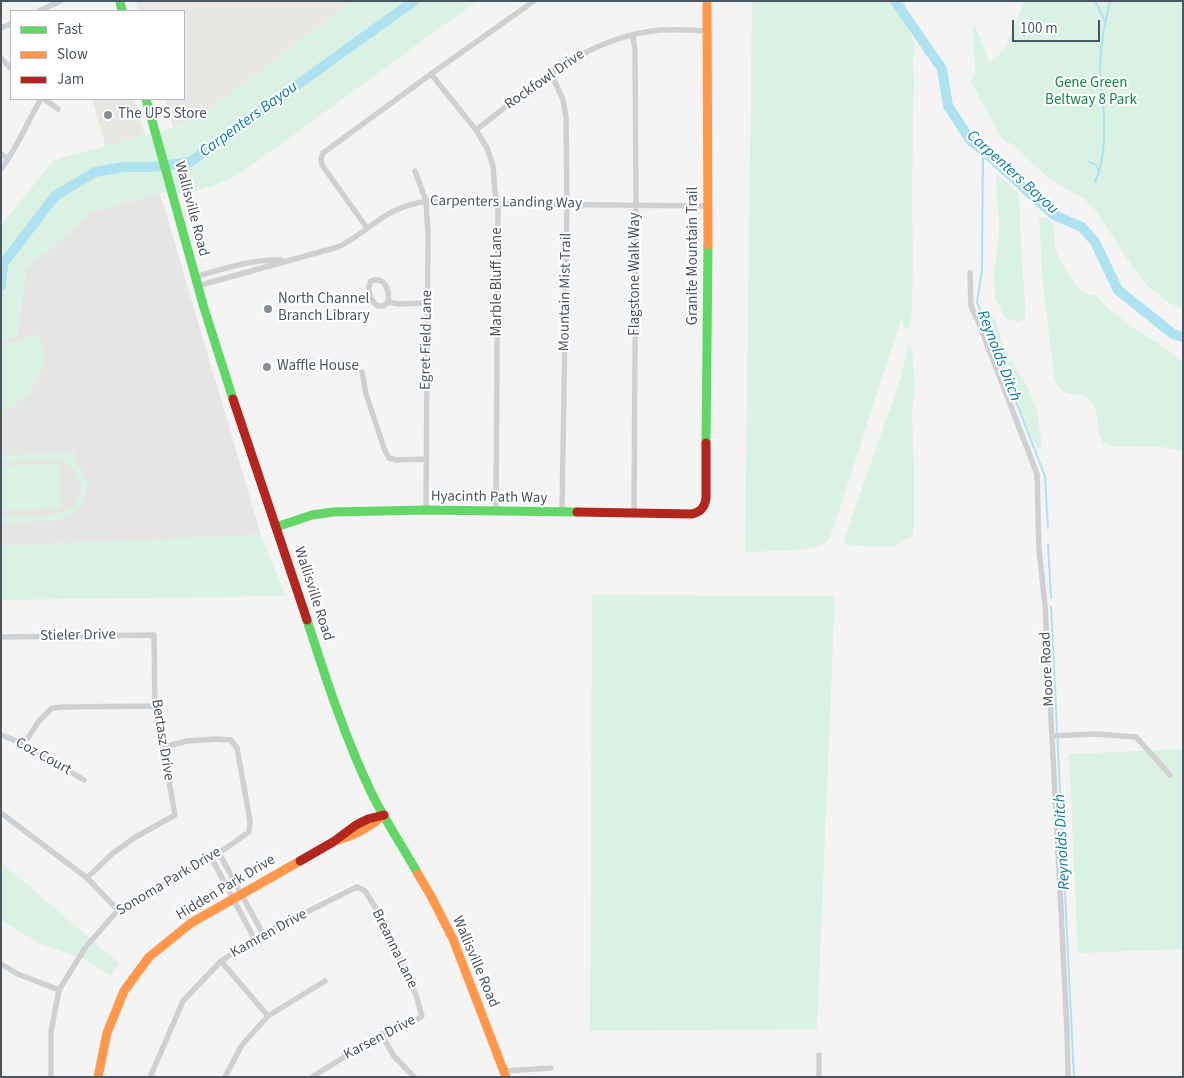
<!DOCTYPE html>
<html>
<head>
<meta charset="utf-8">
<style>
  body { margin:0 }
  #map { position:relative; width:1184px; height:1078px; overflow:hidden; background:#f4f4f4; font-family:"Source Sans 3",sans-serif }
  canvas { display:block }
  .frame { position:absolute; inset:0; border:2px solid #4a5661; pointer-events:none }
  .legend { position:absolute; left:10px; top:10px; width:175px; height:90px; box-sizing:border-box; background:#fff; border:1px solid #b7bbc0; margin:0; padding:6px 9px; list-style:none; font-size:15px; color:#4a5661 }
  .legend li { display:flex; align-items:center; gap:10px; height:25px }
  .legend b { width:25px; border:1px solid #b7bbc0 }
  .scale { position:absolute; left:1012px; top:20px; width:88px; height:22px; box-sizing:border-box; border:2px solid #4a5661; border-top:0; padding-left:6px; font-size:15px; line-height:18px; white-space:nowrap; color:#4a5661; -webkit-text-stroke:4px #fff; paint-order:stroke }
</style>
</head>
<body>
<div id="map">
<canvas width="1184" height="1078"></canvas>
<div class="frame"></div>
<ul class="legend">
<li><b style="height:6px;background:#63d668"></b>Fast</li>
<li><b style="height:6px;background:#ff974d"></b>Slow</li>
<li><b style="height:6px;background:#b3261e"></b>Jam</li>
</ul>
<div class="scale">100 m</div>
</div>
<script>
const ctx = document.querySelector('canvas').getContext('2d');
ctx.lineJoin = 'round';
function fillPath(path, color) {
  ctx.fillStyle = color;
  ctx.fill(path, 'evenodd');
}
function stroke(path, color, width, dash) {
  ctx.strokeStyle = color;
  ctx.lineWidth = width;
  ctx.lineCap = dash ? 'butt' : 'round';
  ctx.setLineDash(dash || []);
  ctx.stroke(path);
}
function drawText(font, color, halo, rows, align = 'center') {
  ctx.font = font + ' "Source Sans 3",sans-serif';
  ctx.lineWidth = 4;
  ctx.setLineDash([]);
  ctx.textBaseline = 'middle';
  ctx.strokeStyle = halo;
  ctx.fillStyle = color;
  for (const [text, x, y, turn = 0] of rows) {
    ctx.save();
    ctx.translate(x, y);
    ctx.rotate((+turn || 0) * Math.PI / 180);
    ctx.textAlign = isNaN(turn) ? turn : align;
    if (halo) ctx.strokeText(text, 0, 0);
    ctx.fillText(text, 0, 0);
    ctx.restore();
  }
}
fillPath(new Path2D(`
  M136 1H352L196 119 173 128 165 99H184V11H139Z
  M92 99H134L145 136 106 147Z`), '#e8e7e3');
fillPath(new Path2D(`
  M160 193 261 535 1 546V341L17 336 26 269 92 212Z`), '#e6e5e6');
fillPath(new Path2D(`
  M352 1H477L248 168 230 179 212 186 188 193H160L92 212 26 269 17 336 1 341V225L54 160 173 128 196 119Z
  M752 1H905L915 52 913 60 914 79 912 196 913 259 912 313 910 324 906 330 904 326 902 317 832 532C830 535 829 540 826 542 816 552 761 551 745 552Z
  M1024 1H1183V310L1169 303 1148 286 1130 263 1095 210 1084 199 1050 179 1009 142 1007 143 999 134 970 80 975 76 973 30 974 23 990 63 1005 49Z
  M998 175 1015 190 1019 195 1022 266 1026 312 1025 319 1019 322 1005 318 995 297 994 272 998 243 999 225 996 180Z
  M1045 217 1052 222 1054 228 1055 247 1058 256 1076 286 1087 294 1097 296 1108 309 1120 317 1133 328 1164 347 1183 363V451L1162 447 1113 446 1103 443C1096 431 1100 414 1092 402 1081 385 1062 407 1054 375L1043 287 1039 218Z
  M991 317 995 318 1003 346 1026 384 1037 410 1042 447 1040 449 1036 447 1013 395 996 345 989 320Z
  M38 334C40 342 44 353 43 361 41 384 23 405 1 411V345Z
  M908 347 912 350 915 386 912 412 914 466V526L913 536C907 538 904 541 899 544 883 550 863 546 847 544L845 543 844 540 901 377Z
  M76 452V458L72 459C97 477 88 511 60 520L1 523V517C16 516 56 517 68 510 92 496 80 462 53 459L1 462V456Z
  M59 463 61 508 1 511V466Z
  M261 535 285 596 1 600V546Z
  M592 595 835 596 817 1029 590 1031Z
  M1183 749V949L1078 953 1069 754Z
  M1 862 119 963 111 976 85 959 42 945 1 920Z`), '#d9f2e3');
stroke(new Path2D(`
  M1095 1 1105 21
  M983 150 982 270 977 302 1045 476 1048 528
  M1089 162 1096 165 1099 171
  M1095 182C1103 165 1105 139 1104 121 1104 106 1101 92 1100 78 1099 52 1104 27 1110 1
  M1054 215 1058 212
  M1048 544 1051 598
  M1051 607 1074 1077`), '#aee2f0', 2);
stroke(new Path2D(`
  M895 1 942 69 948 106 971 141 983 150 1054 215 1082 227 1095 242 1118 290 1173 334 1183 337
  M1 286 3 264 55 196 95 172 123 167H153L190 162 414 1`), '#aee2f0', 10);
stroke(new Path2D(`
  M39 11 61 1
  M1 28 11 24
  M633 35 635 50 636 205 634 513
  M1 58 11 69
  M431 74 476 130 487 148 493 166 495 192 498 204 496 512
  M549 74 555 82 560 93 563 100 566 117 567 205 562 513
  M44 99 58 109
  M476 130C532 87 587 36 661 30 676 29 692 30 707 31
  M1 154 8 159
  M1 169C18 147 27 122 41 99
  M415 171 426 201 428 233 426 510
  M367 228 322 165 321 159 323 153 431 74 534 1
  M970 273 971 306 978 321 1037 474 1039 549 1045 605 1059 870 1067 1031 1068 1077
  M195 277C223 269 251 259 281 260
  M197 286 338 247C364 235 383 211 413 204 446 195 470 203 503 204 571 205 639 205 708 206
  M388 302C390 291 385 276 371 281 366 289 370 301 378 306H383L388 302 399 304 428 303
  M362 372 366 394 385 451 389 458 396 460 426 459
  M1 637 154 635 155 706 158 727 163 747 175 815 134 838 112 854 87 878
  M1 735 24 744 84 780
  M1052 736 1095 734 1136 737 1170 775
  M24 744 39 721 52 708 63 707 155 706
  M1 813 87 878 118 910
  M219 853 263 934
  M211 857 255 940
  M221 961 268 1016
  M1 964 18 974 59 990
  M381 1034 394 1056 414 1077
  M819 1055V1077
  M504 1071 551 1068
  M151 1075 183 1001 221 961 263 934 357 887 365 891 385 923 416 995 422 1016 412 1023 381 1034 312 1077
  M51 1077V1032L59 990 85 948 118 910 219 853 249 832 250 821 237 748 231 740 217 739 187 741 163 747
  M225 1077 242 1045 268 1016 325 981`), '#ced0d2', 5.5);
stroke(new Path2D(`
  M120 1 122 11
  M146 99 204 308 233 399
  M706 443 708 245
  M276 527 312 515 333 512 426 510 577 512
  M307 620C326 679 345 738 372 794 386 822 403 847 418 874`), '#63d668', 9);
stroke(new Path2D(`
  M707 1 708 245
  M335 841C354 836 369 828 384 815
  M418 874 432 898 453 939 506 1077
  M98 1077 107 1033 124 991 149 957 191 923 300 861`), '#ff974d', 9);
stroke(new Path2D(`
  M233 399 307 620
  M577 512 692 514C701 512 705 507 706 498V443
  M300 861 333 842 356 825 368 819 384 815`), '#b3261e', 9);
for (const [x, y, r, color] of [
  [108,115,5,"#868d94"],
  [268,309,5,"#868d94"],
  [267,367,5,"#868d94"]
]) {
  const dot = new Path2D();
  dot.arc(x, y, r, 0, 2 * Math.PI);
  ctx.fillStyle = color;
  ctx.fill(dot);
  stroke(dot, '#fff', 2);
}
drawText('15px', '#4a5661', '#fff', [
  ["Rockfowl Drive",545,80,-35],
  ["Carpenters Landing Way",506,203,1],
  ["Wallisville Road",191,209,75],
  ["Granite Mountain Trail",694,256,-90],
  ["Flagstone Walk Way",636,274,-90],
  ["Marble Bluff Lane",498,282,-90],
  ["Mountain Mist Trail",566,292,-89],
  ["Egret Field Lane",427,340,-89],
  ["Hyacinth Path Way",489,498,1],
  ["Wallisville Road",313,594,72],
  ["Stieler Drive",78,636,-1],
  ["Moore Road",1048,669,-93],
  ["Bertasz Drive",162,740,81],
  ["Coz Court",43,757,29],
  ["Sonoma Park Drive",169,882,-31],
  ["Hidden Park Drive",226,888,-31],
  ["Kamren Drive",269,934,-29],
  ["Breanna Lane",394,949,64],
  ["Wallisville Road",475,962,67],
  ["Karsen Drive",380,1038,-28]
]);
drawText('15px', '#17864f', '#fff', [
  ["Gene Green",1091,84],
  ["Beltway 8 Park",1091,101]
]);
drawText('15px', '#4a5661', '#fff', [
  ["The UPS Store",118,115],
  ["North Channel",278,300],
  ["Branch Library",278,317],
  ["Waffle House",277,367]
], 'left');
drawText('italic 16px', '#0c7c9b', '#fff', [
  ["Carpenters Bayou",249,120,-36],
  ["Carpenters Bayou",1012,173,42],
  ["Reynolds Ditch",998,356,69],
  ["Reynolds Ditch",1063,842,-93]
]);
</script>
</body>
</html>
